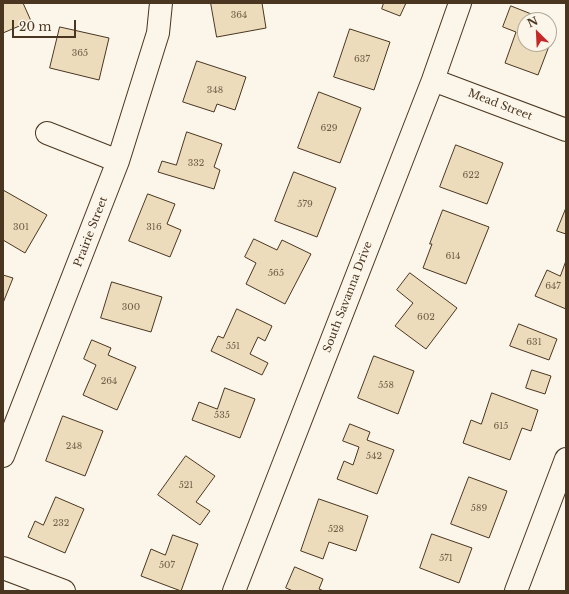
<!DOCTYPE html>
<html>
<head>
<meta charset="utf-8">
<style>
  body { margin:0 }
  #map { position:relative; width:569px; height:594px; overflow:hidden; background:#fbf6e9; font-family:"Libre Baskerville",serif }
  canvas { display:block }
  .frame { position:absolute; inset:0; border:4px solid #4a3520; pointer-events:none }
  .north { position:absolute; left:517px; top:12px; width:40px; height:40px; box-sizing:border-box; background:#fbf6e9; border:1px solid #b4a999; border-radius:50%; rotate:336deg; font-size:11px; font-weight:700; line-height:16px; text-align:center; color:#4a3520 }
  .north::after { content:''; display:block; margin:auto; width:14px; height:18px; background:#c62828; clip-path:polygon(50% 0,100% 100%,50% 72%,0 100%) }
  .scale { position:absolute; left:12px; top:20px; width:64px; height:18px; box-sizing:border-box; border:2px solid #4a3520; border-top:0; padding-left:5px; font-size:12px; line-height:14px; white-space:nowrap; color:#4a3520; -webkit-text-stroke:3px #fbf6e9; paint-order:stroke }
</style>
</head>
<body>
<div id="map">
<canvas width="569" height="594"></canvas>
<div class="frame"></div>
<div class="north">N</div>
<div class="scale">20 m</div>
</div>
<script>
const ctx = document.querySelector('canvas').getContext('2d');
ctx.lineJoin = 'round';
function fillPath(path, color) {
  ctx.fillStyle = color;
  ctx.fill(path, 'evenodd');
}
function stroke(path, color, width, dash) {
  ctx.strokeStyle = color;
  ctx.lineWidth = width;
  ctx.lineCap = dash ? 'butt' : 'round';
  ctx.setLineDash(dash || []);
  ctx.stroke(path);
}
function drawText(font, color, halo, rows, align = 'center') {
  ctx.font = font + ' "Libre Baskerville",serif';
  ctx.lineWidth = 3;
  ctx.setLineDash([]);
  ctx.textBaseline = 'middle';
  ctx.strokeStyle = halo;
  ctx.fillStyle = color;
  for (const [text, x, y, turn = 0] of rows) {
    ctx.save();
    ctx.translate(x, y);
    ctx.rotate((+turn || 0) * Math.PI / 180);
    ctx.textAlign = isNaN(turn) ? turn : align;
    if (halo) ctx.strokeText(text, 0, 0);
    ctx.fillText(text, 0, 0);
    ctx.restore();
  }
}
const building = new Path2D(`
  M3 3H23L31 21 3 33Z
  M211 3H262L266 28 217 37Z
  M384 3H406L400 16 382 9Z
  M511 6 539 17 538 20H525V44H549V31L554 33 538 75 505 63 516 32 503 27Z
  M60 27 109 38 99 80 50 68Z
  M350 29 390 42 374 90 334 77Z
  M197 61 246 77 235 110 217 104 214 112 183 102Z
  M319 92 361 108 340 163 298 148Z
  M187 132 222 144 214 167 220 170 214 189 158 172 162 161 176 165Z
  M456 145 503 163 487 204 440 187Z
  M294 172 336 188 317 237 275 221Z
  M3 190 47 215 25 253 3 240Z
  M148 194 175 204 167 224 181 230 170 257 129 241Z
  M566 208V234L557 231Z
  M443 210 489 227 466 284 423 268 432 244H430Z
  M254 239 277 250 282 240 311 254 285 304 246 284 256 263 245 257Z
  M566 261V309L535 296 547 270 560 276Z
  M410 273 457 308 426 349 395 326 413 303 397 290Z
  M3 275 13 278 3 303Z
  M112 282 162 297 151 332 101 318Z
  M237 309 272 326 265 341 258 337 250 354 268 363 262 375 211 351 218 336 223 338Z
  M519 324 557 339 549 360 510 346Z
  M92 340 111 348 108 355 136 367 117 410 83 395 96 365 84 359Z
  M374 356 414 371 398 414 358 398Z
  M532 370 551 376 545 394 526 388Z
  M225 388 255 399 240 438 192 420 199 402 217 409Z
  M492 393 538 410 531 431 522 428 510 460 463 443 471 420 481 424Z
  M63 416 103 431 85 476 46 461Z
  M350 424 370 432 367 440 394 450 377 494 337 479 344 461 353 465 359 447 343 441Z
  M186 456 215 476 196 502 210 511 200 525 158 495Z
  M469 477 507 491 489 538 451 524Z
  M56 497 84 509 65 553 28 537 35 521 43 525Z
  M319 499 368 516 356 551 329 542 323 559 301 551Z
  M432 534 472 548 459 583 420 568Z
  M173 535 198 544 181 591 141 576 151 549 165 555Z
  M295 567 323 579 319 589 324 591H293L286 588Z`);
fillPath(building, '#ecdcbc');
stroke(building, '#4a3520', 1);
const minor = new Path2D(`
  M433 80 566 130
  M47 133 118 161
  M3 456 118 161 158 33 161 3
  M3 568 64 591
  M234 591 433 80 460 3
  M516 591 566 459`);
stroke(minor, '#4a3520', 24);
stroke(minor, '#fbf6e9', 22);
drawText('9px', '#725f47', null, [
  ["364",239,15],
  ["365",80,53],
  ["637",362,59],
  ["348",215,90],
  ["629",329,128],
  ["332",196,163],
  ["622",471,175],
  ["579",305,204],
  ["301",21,227],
  ["316",154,227],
  ["614",453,256],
  ["565",276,273],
  ["647",553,286],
  ["300",131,307],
  ["602",426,317],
  ["631",534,342],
  ["551",233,346],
  ["264",109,381],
  ["558",386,385],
  ["535",222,415],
  ["615",501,426],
  ["248",74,446],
  ["542",374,456],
  ["521",186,485],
  ["589",479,508],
  ["232",61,523],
  ["528",336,529],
  ["571",446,558],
  ["507",167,565]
]);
drawText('11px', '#4a3520', '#fbf6e9', [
  ["Mead Street",500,105,21],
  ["Prairie Street",91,232,-69],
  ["South Savanna Drive",348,297,-69]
]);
</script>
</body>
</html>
